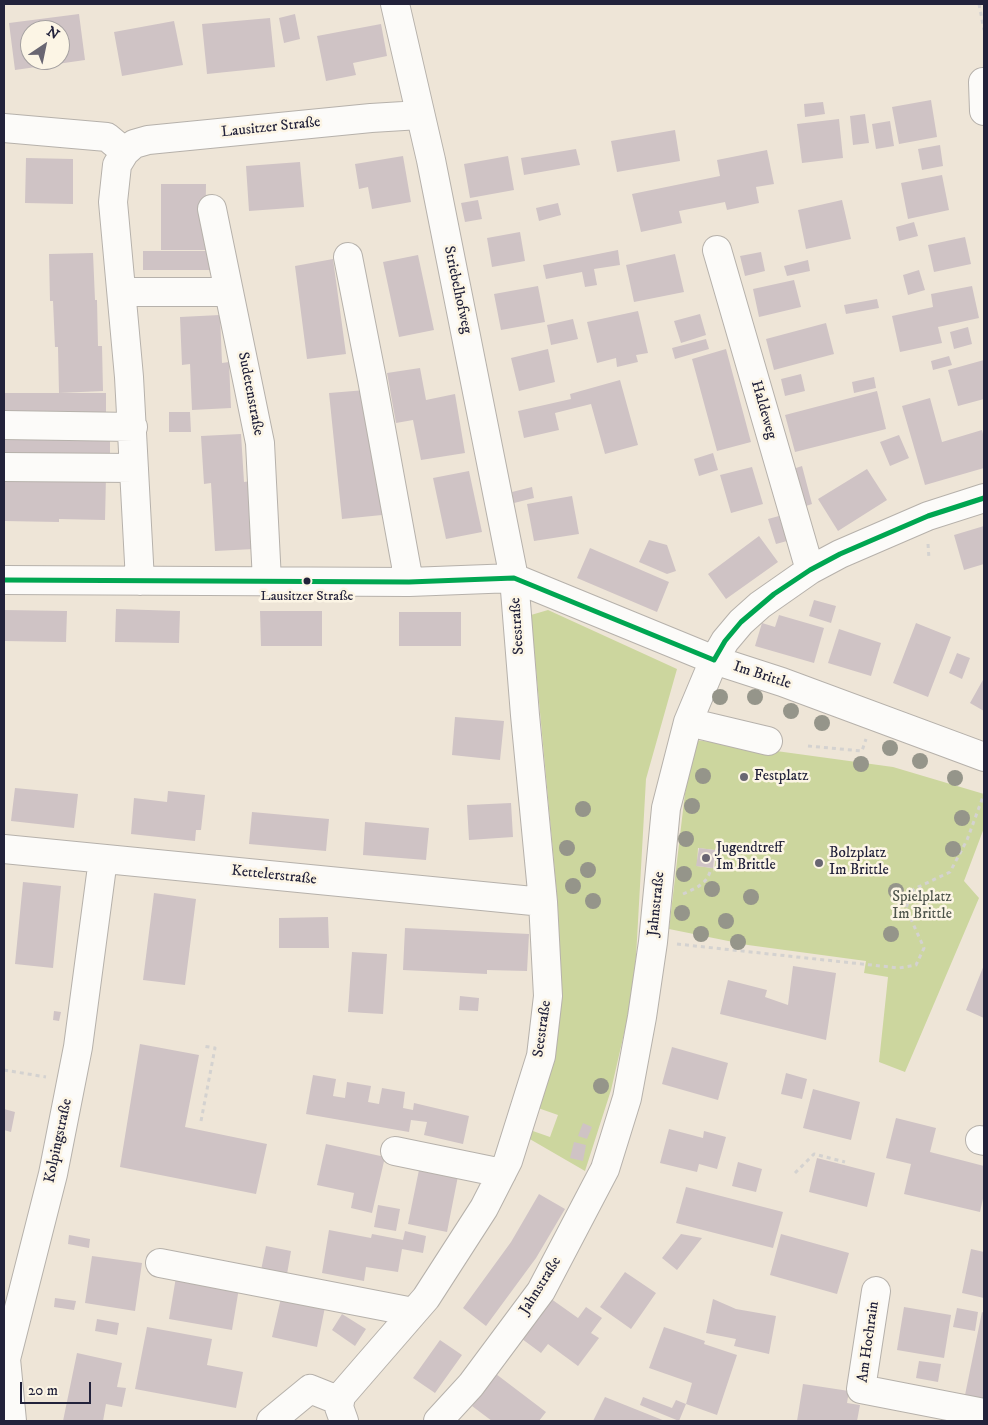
<!DOCTYPE html>
<html>
<head>
<meta charset="utf-8">
<style>
  body { margin:0 }
  #map { position:relative; width:988px; height:1425px; overflow:hidden; background:#eee5d7; font-family:"IM FELL DW Pica",serif }
  canvas { display:block }
  .frame { position:absolute; inset:0; border:5px solid #22223b; pointer-events:none }
  .north { position:absolute; left:20px; top:20px; width:50px; height:50px; box-sizing:border-box; background:#fcf5e5; border:1px solid #a5a1a1; border-radius:50%; rotate:34deg; font-size:14px; font-weight:700; line-height:20px; text-align:center; color:#22223b }
  .north::after { content:''; display:block; margin:auto; width:18px; height:22px; background:#696672; clip-path:polygon(50% 0,100% 100%,50% 72%,0 100%) }
  .scale { position:absolute; left:20px; top:1382px; width:71px; height:22px; box-sizing:border-box; border:2px solid #22223b; border-top:0; padding-left:6px; font-size:15px; line-height:18px; white-space:nowrap; color:#22223b; -webkit-text-stroke:4px #fcf5e5; paint-order:stroke }
</style>
</head>
<body>
<div id="map">
<canvas width="988" height="1425"></canvas>
<div class="frame"></div>
<div class="north">N</div>
<div class="scale">20 m</div>
</div>
<script>
const ctx = document.querySelector('canvas').getContext('2d');
ctx.lineJoin = 'round';
function fillPath(path, color) {
  ctx.fillStyle = color;
  ctx.fill(path, 'evenodd');
}
function stroke(path, color, width, dash) {
  ctx.strokeStyle = color;
  ctx.lineWidth = width;
  ctx.lineCap = dash ? 'butt' : 'round';
  ctx.setLineDash(dash || []);
  ctx.stroke(path);
}
function drawText(font, color, halo, rows, align = 'center') {
  ctx.font = font + ' "IM FELL DW Pica",serif';
  ctx.lineWidth = 5;
  ctx.setLineDash([]);
  ctx.textBaseline = 'middle';
  ctx.strokeStyle = halo;
  ctx.fillStyle = color;
  for (const [text, x, y, turn = 0] of rows) {
    ctx.save();
    ctx.translate(x, y);
    ctx.rotate((+turn || 0) * Math.PI / 180);
    ctx.textAlign = isNaN(turn) ? turn : align;
    if (halo) ctx.strokeText(text, 0, 0);
    ctx.fillText(text, 0, 0);
    ctx.restore();
  }
}
fillPath(new Path2D(`
  M548 610 677 669 646 779 636 957 629 1012 611 1090 585 1171 528 1138 530 1130 550 1137 558 1115 538 1108 560 997 558 906 531 615Z
  M696 740 893 767 984 794V828L964 881 979 898 905 1072 879 1062 888 977 864 973 866 961 748 945 669 929 685 793ZM717 844 714 872 713 868 697 866 698 848 715 850Z`), '#ccd69e');
fillPath(new Path2D(`
  M79 14 85 60 15 70 9 23ZM30 30H60V60H30Z
  M295 14 300 39 284 43 279 18Z
  M270 18 275 67 207 74 202 24Z
  M174 21 183 65 122 76 114 32Z
  M381 24 387 56 353 63 356 75 326 81 317 36Z
  M931 100 937 137 899 144 892 107Z
  M823 102 825 114 805 117 804 104Z
  M865 114 869 143 853 145 850 116Z
  M839 119 843 158 802 163 797 124Z
  M890 121 894 146 876 149 872 124Z
  M675 130 680 161 617 172 611 141Z
  M940 145 943 166 922 170 918 149Z
  M576 149 580 165 524 175 521 158Z
  M767 150 774 184 756 187 759 203 727 210 725 202 679 211 682 223 641 232 632 194 720 176 717 160Z
  M403 156 411 202 372 209 368 187 359 189 355 164Z
  M508 156 514 190 470 198 464 164Z
  M26 158 73 159V204L25 203Z
  M300 162 304 207 249 211 246 166Z
  M942 175 949 210 908 219 901 183Z
  M161 184H206L205 250H161Z
  M478 200 482 219 465 222 461 203Z
  M842 200 851 239 806 249 798 210Z
  M558 203 561 215 539 221 536 208Z
  M914 222 918 236 899 241 896 227Z
  M520 232 525 261 492 267 487 238Z
  M965 237 971 264 934 272 928 245Z
  M618 250 620 265 594 269 597 285 585 287 582 272 546 279 543 265Z
  M143 251H213V270H143Z
  M761 252 765 271 745 276 740 256Z
  M93 253 95 300H97L98 346H102L103 391 59 393 58 347H55L53 301H50L49 254Z
  M675 254 684 292 634 302 626 265Z
  M418 255 434 330 399 337 383 262Z
  M333 259 346 354 307 359 295 266Z
  M808 260 810 271 787 276 784 266Z
  M919 270 925 290 908 295 903 275Z
  M794 280 801 307 759 317 753 289Z
  M538 286 545 322 501 330 494 294Z
  M972 286 979 318 938 327 942 343 900 352 892 316 933 307 931 294Z
  M877 299 879 308 846 314 844 305Z
  M638 311 648 353 636 355 638 362 617 367 616 358 597 363 587 322Z
  M700 314 706 335 681 343 674 321Z
  M220 315 222 363 229 362 231 408 192 410 190 364 182 365 180 317Z
  M573 319 578 339 551 345 547 325Z
  M826 323 834 354 774 370 766 339Z
  M968 327 972 344 954 349 950 332Z
  M706 339 709 349 675 359 672 348Z
  M548 349 555 382 519 391 511 358Z
  M726 349 751 442 717 451 692 359Z
  M949 356 952 365 933 370 931 361Z
  M984 360V399L958 406 948 370Z
  M420 368 426 400 455 394 465 453 421 460 413 420 396 423 387 373Z
  M801 374 805 391 785 396 781 379Z
  M874 377 876 388 854 393 852 382Z
  M620 380 638 445 605 454 591 404 555 413 559 430 524 438 518 411 571 399 570 394Z
  M366 390 382 515 342 519 329 393Z
  M877 391 886 429 795 452 785 415Z
  M4 393H106V412H4Z
  M930 398 942 442 982 430 984 438V468L925 485 902 406Z
  M169 412H190L191 432H169Z
  M241 434 244 482 251 481 254 549 215 551 211 483 204 484 201 436Z
  M899 435 909 458 890 466 880 442Z
  M4 440H110V460L4 459Z
  M713 453 718 470 699 476 694 459Z
  M802 466 812 504 803 507 793 469Z
  M752 467 763 504 731 513 720 475Z
  M867 469 887 500 838 531 818 499Z
  M469 471 482 532 446 539 433 478Z
  M106 476 105 520 59 519V522L4 521V477Z
  M532 487 534 498 514 503 512 492Z
  M572 496 579 534 534 541 527 504Z
  M779 516 787 541 776 544 768 519Z
  M984 526V564L964 570 954 535Z
  M759 536 778 562 726 599 708 574Z
  M649 540 667 545 676 571 667 574 639 562Z
  M590 548 669 582 657 612 577 578Z
  M814 600 836 606 831 623 809 616Z
  M116 609 180 611 179 643 115 642Z
  M4 610 67 611 66 642 4 641Z
  M260 611H322V646H261Z
  M399 612H461V646H399Z
  M779 615 824 628 814 663 755 646 762 623 775 627Z
  M916 623 951 637 928 697 893 683Z
  M839 629 881 643 871 676 828 663Z
  M957 653 970 658 962 679 949 673Z
  M984 678V711L970 703Z
  M455 717 504 721 500 760 452 755Z
  M15 788 78 794 74 828 11 821Z
  M168 791 205 795 201 830H196L195 841 131 834 134 798 167 802Z
  M511 803 513 837 469 840 467 805Z
  M252 812 329 819 326 851 249 844Z
  M365 822 429 828 426 860 363 855Z
  M699 848 715 850 713 868 696 866Z
  M23 882 61 886 53 968 15 964Z
  M154 893 196 899 185 985 143 980Z
  M328 917 329 948H279V918Z
  M405 928 529 934 527 971 487 970V974L403 970Z
  M352 952 387 954 383 1014 348 1012Z
  M984 965V1018L966 1010Z
  M793 966 836 973 826 1040 720 1014 728 980 767 990 765 997 788 1005Z
  M460 996 479 998 478 1011 459 1010Z
  M54 1011 61 1012 59 1021 53 1020Z
  M140 1044 199 1055 185 1127 267 1144 256 1194 120 1167Z
  M672 1047 728 1063 718 1100 662 1084Z
  M786 1073 807 1079 802 1099 781 1094Z
  M313 1075 336 1079 333 1096 345 1098 347 1082 371 1086 368 1102 379 1104 382 1088 405 1092 403 1108 413 1110 414 1103 469 1116 463 1144 424 1135 427 1122 411 1120 409 1132 306 1114Z
  M813 1089 860 1102 851 1140 803 1128Z
  M4 1109 15 1112 11 1132 4 1130Z
  M896 1118 936 1128 930 1152 984 1166V1194L980 1212 904 1194 911 1164 886 1158Z
  M583 1123 592 1127 587 1139 578 1136Z
  M669 1129 703 1138 704 1131 726 1137 717 1169 699 1164 697 1172 660 1163Z
  M574 1142 586 1145 583 1161 570 1158Z
  M326 1144 385 1157 372 1213 351 1208 354 1193 317 1185Z
  M817 1158 875 1173 867 1207 809 1192Z
  M421 1160 458 1176 447 1232 408 1224Z
  M738 1162 762 1169 756 1192 732 1186Z
  M686 1187 783 1212 773 1248 676 1223Z
  M539 1194 565 1209 536 1258 486 1326 463 1308 511 1242Z
  M378 1205 400 1209 396 1231 374 1227Z
  M329 1230 371 1238 372 1234 403 1240 405 1231 426 1236 423 1253 402 1249 398 1272 366 1267 364 1281 322 1273Z
  M681 1234 702 1238 677 1270 662 1258Z
  M781 1234 849 1253 837 1294 770 1275Z
  M69 1235 90 1239 89 1248 68 1244Z
  M266 1246 291 1251 286 1280 260 1275Z
  M971 1249 984 1252V1298L962 1293Z
  M92 1256 142 1263 135 1311 85 1303Z
  M177 1271 240 1282 232 1330 169 1319Z
  M625 1272 656 1293 631 1329 600 1307Z
  M547 1296 578 1318 586 1307 602 1318 591 1333 599 1338 578 1366 548 1344 541 1353 518 1336Z
  M55 1298 76 1301 74 1310 54 1307Z
  M281 1298 325 1307 317 1347 272 1337Z
  M713 1299 736 1309 776 1316 769 1354 734 1346 736 1339 706 1333Z
  M904 1307 951 1315 944 1358 897 1350Z
  M957 1308 978 1312 975 1331 953 1327Z
  M982 1312 984 1313 983 1399 965 1395Z
  M342 1314 366 1329 355 1346 332 1330Z
  M97 1319 119 1323 117 1335 95 1331Z
  M147 1327 212 1339 207 1365 243 1372 236 1408 135 1389Z
  M664 1327 705 1341 704 1344 737 1355 717 1415 686 1404 692 1383 649 1368Z
  M440 1340 462 1355 435 1393 413 1378Z
  M77 1353 122 1363 117 1387 126 1388 122 1407 106 1404 103 1421H63Z
  M919 1361 941 1364 938 1382 916 1378Z
  M496 1374 546 1412 539 1421H492L472 1406Z
  M803 1384 849 1391 847 1403 860 1405 857 1421H797Z
  M605 1397 665 1421H593Z
  M643 1397 672 1408 676 1400 686 1404 679 1421 640 1405Z`), '#cfc3c5');
const minor = new Path2D(`
  M983 82 984 111
  M4 128 107 137 125 152
  M212 209 260 443 267 581
  M717 250 810 570
  M348 257 372 379 409 582
  M122 292H229
  M4 425 133 427
  M4 467 134 468
  M4 580 409 582 514 578 714 660 782 682 984 757
  M140 581 129 377 113 202 117 165 125 152 134 144 148 140 371 118 420 115
  M688 722 768 741
  M4 849 543 902
  M980 1140 984 1141
  M395 1151 502 1173
  M160 1263 413 1312
  M876 1291 861 1389 984 1413
  M12 1421 6 1359 53 1174 78 1047 103 859
  M271 1421 310 1389 340 1401
  M344 1421 339 1407 341 1396 426 1298 484 1208 508 1161 541 1056 548 996 543 902 525 715 514 578 431 160 395 4
  M438 1421 471 1385 541 1291 605 1169 627 1098 642 1017 653 942 666 808 688 722 714 660 725 641 741 622 760 605 810 570 840 554 928 516 984 498`);
stroke(minor, '#b6b1ab', 30);
stroke(new Path2D(`
  M979 4 984 30
  M928 544 929 559
  M808 746 862 751 866 739
  M683 894C696 888 708 884 711 868
  M677 944 899 968 916 965 924 948 906 908 914 889 950 872 967 840 984 794
  M4 1070 46 1077
  M201 1121 215 1048 203 1046
  M795 1173 814 1154 845 1162`), '#d4d2d0', 3, [4, 4]);
stroke(minor, '#fcfbf9', 28);
stroke(new Path2D(`
  M4 580 409 582 514 578 714 660
  M714 660 725 641 741 622 774 594 810 570 840 554 928 516 984 498`), '#00a651', 5);
ctx.fillStyle = '#95958a';
for (const [x, y] of [
  [720,697],
  [755,697],
  [791,711],
  [822,723],
  [890,748],
  [920,761],
  [861,764],
  [703,776],
  [955,778],
  [692,806],
  [583,809],
  [962,818],
  [686,839],
  [567,848],
  [953,849],
  [588,870],
  [684,874],
  [573,886],
  [712,889],
  [896,891],
  [751,897],
  [593,901],
  [682,913],
  [726,921],
  [701,934],
  [891,934],
  [738,942],
  [601,1086]
]) {
  ctx.beginPath();
  ctx.arc(x, y, 8, 0, 2 * Math.PI);
  ctx.fill();
}
for (const [x, y, r, color] of [
  [307,581,4.5,"#22223b"],
  [744,777,5,"#696672"],
  [706,858,5,"#696672"],
  [819,863,5,"#696672"]
]) {
  const dot = new Path2D();
  dot.arc(x, y, r, 0, 2 * Math.PI);
  ctx.fillStyle = color;
  ctx.fill(dot);
  stroke(dot, '#fcf5e5', 2);
}
drawText('14px', '#22223b', '#fcf5e5', [
  ["Lausitzer Straße",307,597]
]);
drawText('15px', '#22223b', '#fcf5e5', [
  ["Lausitzer Straße",271,128,-6],
  ["Striebelhofweg",457,290,78],
  ["Sudetenstraße",250,394,79],
  ["Haldeweg",763,410,74],
  ["Seestraße",518,626,-94],
  ["Im Brittle",762,676,18],
  ["Kettelerstraße",274,876,6],
  ["Jahnstraße",657,904,-84],
  ["Seestraße",543,1029,-82],
  ["Kolpingstraße",59,1141,-78],
  ["Jahnstraße",541,1286,-58],
  ["Am Hochrain",869,1342,-82]
]);
drawText('15px', '#22223b', '#fcf5e5', [
  ["Festplatz",754,777],
  ["Jugendtreff",716,849],
  ["Im Brittle",716,866],
  ["Bolzplatz",829,854],
  ["Im Brittle",829,871]
], 'left');
drawText('15px', '#4d544b', '#fcf5e5', [
  ["Spielplatz",922,898],
  ["Im Brittle",922,915]
]);
</script>
</body>
</html>
